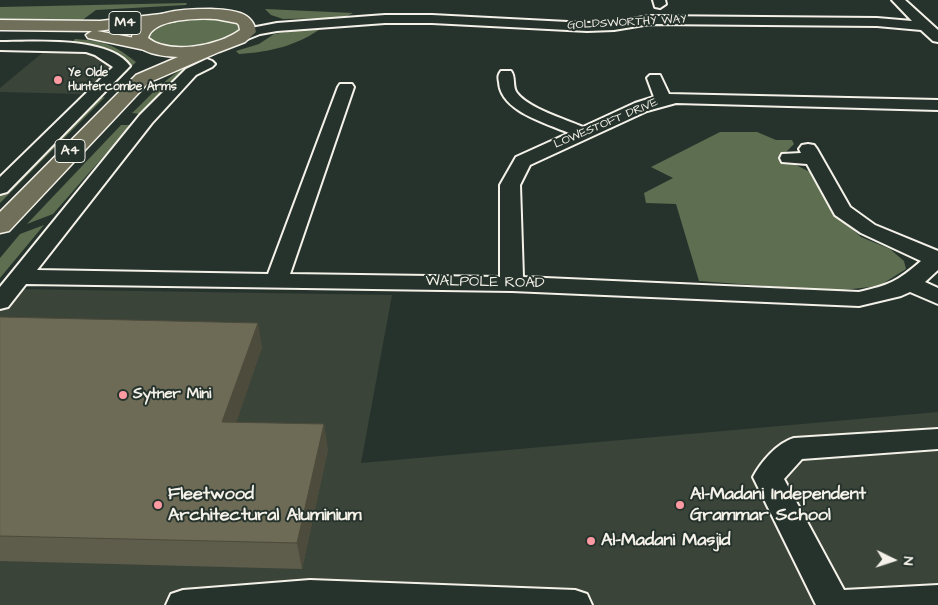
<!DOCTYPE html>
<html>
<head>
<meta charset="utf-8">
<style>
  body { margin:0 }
  #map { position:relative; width:938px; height:605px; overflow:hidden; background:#26332d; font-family:"Architects Daughter",sans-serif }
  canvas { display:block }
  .north { position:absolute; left:868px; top:535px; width:50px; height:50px; -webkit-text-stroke:4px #26332d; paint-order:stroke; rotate:94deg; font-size:14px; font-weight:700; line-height:20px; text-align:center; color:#f4f1e8 }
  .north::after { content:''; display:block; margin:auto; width:18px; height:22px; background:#f4f1e8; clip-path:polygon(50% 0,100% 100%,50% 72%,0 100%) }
</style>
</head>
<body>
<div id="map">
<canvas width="938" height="605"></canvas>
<div class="north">N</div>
</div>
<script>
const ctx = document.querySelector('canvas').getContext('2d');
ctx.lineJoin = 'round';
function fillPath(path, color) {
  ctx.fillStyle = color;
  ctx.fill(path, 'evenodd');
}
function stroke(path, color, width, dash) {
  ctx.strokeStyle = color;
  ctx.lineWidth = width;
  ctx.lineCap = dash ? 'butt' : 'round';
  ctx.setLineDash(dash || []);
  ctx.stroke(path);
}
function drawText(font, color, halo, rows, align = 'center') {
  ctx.font = font + ' "Architects Daughter",sans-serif';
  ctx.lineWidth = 4;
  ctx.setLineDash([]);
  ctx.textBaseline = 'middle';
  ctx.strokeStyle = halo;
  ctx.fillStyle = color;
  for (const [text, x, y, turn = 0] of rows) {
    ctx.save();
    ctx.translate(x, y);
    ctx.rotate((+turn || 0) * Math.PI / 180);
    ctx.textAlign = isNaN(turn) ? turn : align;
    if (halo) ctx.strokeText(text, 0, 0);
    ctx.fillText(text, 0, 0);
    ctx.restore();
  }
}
fillPath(new Path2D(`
  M47 49 86 50 112 67 82 94 0 92V88Z
  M12 289 392 295 361 463 938 412V605H0V306Z`), '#3b4439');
fillPath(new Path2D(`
  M187 3 186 5 96 10 81 21 0 19V7Z
  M265 9 353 13 343 18 283 19 271 15Z
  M195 16 232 20 238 24 239 29C226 47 158 57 146 36L156 25Z
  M323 27C297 46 270 52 239 54L236 51 259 44 274 34Z
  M75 39C104 41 113 44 136 62L112 87 110 85 128 66C104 49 99 47 69 46Z
  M206 60 141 114 132 113C154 93 175 65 206 60Z
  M105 97 0 203V193L95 99Z
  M121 125H131L53 214 27 224Z
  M720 132H757L776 140H792L794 144 786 152 794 164 810 172 832 211 861 237 890 249 904 261 906 269 879 286 834 291 699 281 676 204 646 203 644 193 673 178 651 167Z
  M44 225 0 278V258L20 234Z`), '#5e6e50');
const minor = new Path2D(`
  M653 0H665L666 4 660 8 655 7Z
  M892 0H905L938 30V42L933 41 921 30 877 26 650 24 614 30 587 31 432 23H385L277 31 260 34 245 40 238 36 251 28 277 23 385 15H432L587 23 614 22 650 16 877 18 912 21Z
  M0 42C34 42 109 36 130 66L7 192 0 194V177L113 67 95 55 86 52 0 50Z
  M207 59 212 61 215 64 212 67 196 75 152 123 37 270 268 274 338 87 340 84H352L354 87 290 274 500 277V185L516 157 569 133C546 123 500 111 499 82 498 77 498 75 501 71H511C516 77 512 87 517 93 528 108 565 119 583 127L635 103 654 97 647 78 650 75H660L669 94 938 100V110L676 103 647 111 530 165 520 185 523 277 859 292C889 285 897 282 921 261L861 233 835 215 807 164 782 162 780 158 782 154 801 153 799 149 802 145 808 144 814 145 817 149 850 207 875 225 938 251V270L925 282 938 288V304L910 292 901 296 859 306 512 291 26 284 8 307 0 309V287L140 115 186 69Z
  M938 429V449L802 459 784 479 844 590 938 585V605H816L753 477C761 462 777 443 794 438Z
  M310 580 575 590 587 594 592 605H166L171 594 183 590Z`);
const primary = new Path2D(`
  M211 9C229 10 253 10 256 32L245 42 219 52 148 83 9 231 0 233V212L136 75 178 57C161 56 141 54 131 39 140 10 185 9 211 9ZM216 19 237 23 239 25 240 30C219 46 169 55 148 38 153 18 200 18 216 19Z`);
const motorway = new Path2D(`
  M170 13 175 15 178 18 175 21 97 31 151 41 153 45 151 49 145 50 88 38 86 35 92 31 0 30V20L100 21Z`);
stroke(minor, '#f4f1e8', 4);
stroke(primary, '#f4f1e8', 3);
stroke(motorway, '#f4f1e8', 3);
fillPath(minor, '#26332d');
fillPath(primary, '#706f59');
fillPath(motorway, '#706f59');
fillPath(new Path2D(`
  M0 317 262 347 236 422 328 449 302 569 0 561Z`), '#5e5c4a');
fillPath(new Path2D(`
  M258 323 262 347 228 447 222 422Z
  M324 424 328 449 302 569 297 543Z`), '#4c4b3c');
const building = new Path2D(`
  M0 317 258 323 222 422 324 424 297 543 0 536Z`);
fillPath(building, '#6d6b56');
stroke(building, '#4c4b3c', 1);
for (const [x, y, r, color] of [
  [58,80,5,"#ff9aa2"],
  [123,395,5,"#ff9aa2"],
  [158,505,5,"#ff9aa2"],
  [680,505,5,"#ff9aa2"],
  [591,541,5,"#ff9aa2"]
]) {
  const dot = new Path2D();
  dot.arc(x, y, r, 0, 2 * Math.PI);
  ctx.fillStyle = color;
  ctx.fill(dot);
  stroke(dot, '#26332d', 2);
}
drawText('12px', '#f4f1e8', '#26332d', [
  ["GOLDSWORTHY WAY",627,23,-3],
  ["LOWESTOFT DRIVE",606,124,-23]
]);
drawText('bold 12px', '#f4f1e8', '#26332d', [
  ["Ye Olde",68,73],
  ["Huntercombe Arms",68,87]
], 'left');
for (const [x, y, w] of [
  [125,23,32],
  [70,151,30]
]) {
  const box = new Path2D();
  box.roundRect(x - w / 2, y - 11.5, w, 23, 4);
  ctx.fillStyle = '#26332d';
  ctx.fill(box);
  stroke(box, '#f4f1e8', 1);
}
drawText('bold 14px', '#f4f1e8', null, [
  ["M4",125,23],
  ["A4",70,151]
]);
drawText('15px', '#f4f1e8', '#26332d', [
  ["WALPOLE ROAD",485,283,1]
]);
drawText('bold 15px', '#f4f1e8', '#26332d', [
  ["Sytner Mini",133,395]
], 'left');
drawText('bold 18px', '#f4f1e8', '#26332d', [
  ["Fleetwood",168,495],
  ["Architectural Aluminium",168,516],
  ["Al-Madani Independent",690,495],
  ["Grammar School",690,516],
  ["Al-Madani Masjid",601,541]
], 'left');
</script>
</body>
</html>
